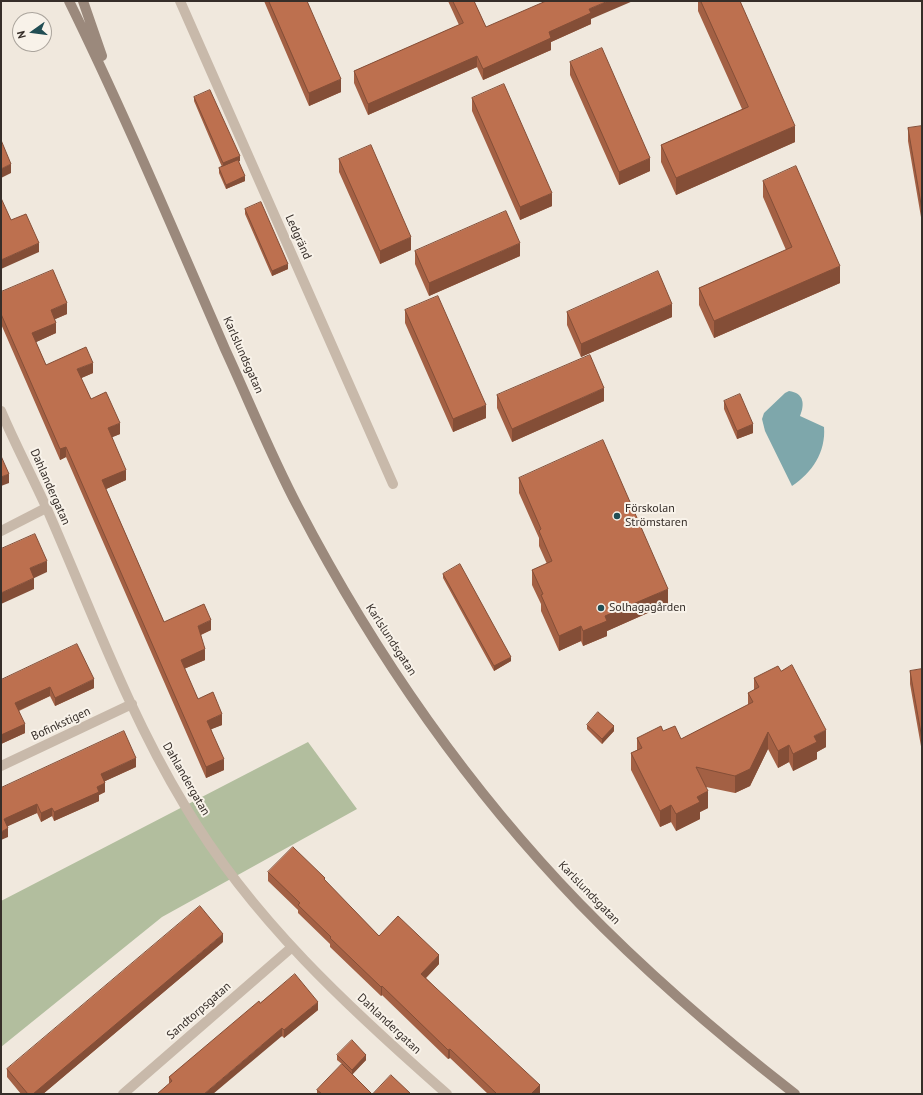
<!DOCTYPE html>
<html>
<head>
<meta charset="utf-8">
<style>
  body { margin:0 }
  #map { position:relative; width:923px; height:1095px; overflow:hidden; background:#f0e8dd; font-family:"PT Sans",sans-serif }
  canvas { display:block }
  .frame { position:absolute; inset:0; border:2px solid #362e29; pointer-events:none }
  .north { position:absolute; left:12px; top:12px; width:40px; height:40px; box-sizing:border-box; background:#f8f2e9; border:1px solid #aaa49c; border-radius:50%; rotate:256deg; font-size:11px; font-weight:700; line-height:16px; text-align:center; color:#362e29 }
  .north::after { content:''; display:block; margin:auto; width:14px; height:18px; background:#224e54; clip-path:polygon(50% 0,100% 100%,50% 72%,0 100%) }
</style>
</head>
<body>
<div id="map">
<canvas width="923" height="1095"></canvas>
<div class="frame"></div>
<div class="north">N</div>
</div>
<script>
const ctx = document.querySelector('canvas').getContext('2d');
ctx.lineJoin = 'round';
function fillPath(path, color) {
  ctx.fillStyle = color;
  ctx.fill(path, 'evenodd');
}
function stroke(path, color, width, dash) {
  ctx.strokeStyle = color;
  ctx.lineWidth = width;
  ctx.lineCap = dash ? 'butt' : 'round';
  ctx.setLineDash(dash || []);
  ctx.stroke(path);
}
function drawText(font, color, halo, rows, align = 'center') {
  ctx.font = font + ' "PT Sans",sans-serif';
  ctx.lineWidth = 4;
  ctx.setLineDash([]);
  ctx.textBaseline = 'middle';
  ctx.strokeStyle = halo;
  ctx.fillStyle = color;
  for (const [text, x, y, turn = 0] of rows) {
    ctx.save();
    ctx.translate(x, y);
    ctx.rotate((+turn || 0) * Math.PI / 180);
    ctx.textAlign = isNaN(turn) ? turn : align;
    if (halo) ctx.strokeText(text, 0, 0);
    ctx.fillText(text, 0, 0);
    ctx.restore();
  }
}
fillPath(new Path2D(`
  M308 742 357 809 162 917 1 1047V901Z`), '#b2be9e');
fillPath(new Path2D(`
  M789 391C804 393 805 404 800 416L824 427C826 452 812 473 792 486L765 431 762 419 764 413 785 393Z`), '#7ea7ab');
stroke(new Path2D(`
  M180 1 393 484
  M1 411C15 444 32 476 47 509 91 609 128 712 185 806 252 919 349 1008 447 1094
  M1 531 46 508
  M1 766 132 704
  M123 1094 291 948`), '#c8b9aa', 10);
stroke(new Path2D(`
  M69 1C125 115 174 232 225 349 249 401 271 456 298 507 373 651 467 787 580 904 647 973 719 1035 795 1094
  M83 1 102 56`), '#9b897c', 10);
fillPath(new Path2D(`
  M264 1H307L341 92 309 106Z
  M448 1H474L486 27 591 19V24L551 42V50L483 80 477 67 368 115 354 83V71L459 25Z
  M698 1H740L795 142 676 195 661 162V145L742 109 698 11Z
  M570 62 650 171 619 185 570 75Z
  M194 97 240 161H238L245 181 226 189 219 173V168L222 167 194 101Z
  M472 98 552 206 520 220 472 111Z
  M922 126V223L908 141V128Z
  M339 159 411 250 380 264 339 172Z
  M763 181 840 283 714 338 699 305V288L786 250 763 197Z
  M245 209 288 269 272 276 245 214Z
  M415 251 520 256 429 296 415 264Z
  M1 292 67 314 55 319 56 333 36 342 46 365 93 373 81 378 91 399 120 434 112 437 126 480 106 489 164 622 211 630 201 635 205 660 184 669 198 699 222 725 211 729 224 770 206 778 66 457 60 460 1 324Z
  M405 310 486 418 453 432 405 323Z
  M567 312 672 317 581 357 567 325Z
  M497 395 604 401 512 442 497 408Z
  M724 401 753 433 737 439 724 409Z
  M519 478 668 604 607 631V636L583 646 581 641 559 651 541 611V604L532 585V570L547 564 539 546V538L519 493Z
  M443 574 511 661 494 671 443 578Z
  M922 669V752L910 684V671Z
  M754 678 826 747 817 752V759L793 771 789 762 778 768 768 749 750 786 735 793 706 787 708 808 700 812V819L676 831 671 822 660 827 631 770V753L637 750V738L663 731 681 739 748 705V693L754 690Z
  M1 680 94 688 55 706 50 696 19 711 25 733 1 744Z
  M587 725 614 731 602 744 587 729Z
  M136 767 105 781V792L99 795V801L54 821 52 816 41 822 37 813 7 826 8 837 1 788Z
  M268 872 325 881 379 936 439 964 426 978 540 1094H488L450 1058 448 1059 382 995 381 996 330 947V944L298 913V910L268 881Z
  M223 942 43 1094H21L7 1077V1069Z
  M260 1003 318 1010 284 1038 282 1036 169 1084V1077Z
  M337 1055 366 1060 352 1074 372 1094H317V1090L342 1064 337 1060Z`), '#a36044');
fillPath(new Path2D(`
  M608 1H633L591 19V24L551 42V50L483 80V69L589 9Z
  M477 56V67L368 115V104Z
  M341 79V92L309 106V93Z
  M795 126V142L676 195V178Z
  M240 156V161L223 168V163Z
  M650 158V171L619 185V172Z
  M11 164V173L1 178V169Z
  M245 176V181L226 189V185Z
  M552 193V206L520 220V207Z
  M411 237V250L380 264V251Z
  M39 243V252L1 269V260Z
  M520 243V256L429 296V283Z
  M288 264V269L272 276V271Z
  M840 266V283L714 338V321Z
  M67 303V314L51 321V310Z
  M672 304V317L581 357V344Z
  M56 323V333L32 344V333Z
  M93 363V373L77 380V369Z
  M604 388V401L512 442V429Z
  M486 405V418L453 432V419Z
  M120 423V434L108 439V428Z
  M753 424V433L737 439V431Z
  M66 447V457L60 460V449Z
  M126 470V480L102 491V480Z
  M9 474V483L1 486V477Z
  M47 561V572L30 580V568Z
  M34 578V589L1 604V593Z
  M668 589V604L607 631V636L583 646V631L605 616Z
  M211 620V630L198 636V626Z
  M581 626V641L559 651V636Z
  M205 649V660L181 670V660Z
  M511 657V661L494 671V666Z
  M94 679V688L55 706V698Z
  M50 687V696L15 712V703Z
  M222 714V725L207 731V721Z
  M25 724V733L1 744V735Z
  M614 726V731L602 744V739Z
  M826 730V747L817 752V759L793 771V754L814 736Z
  M768 732V749L750 786 735 793V776Z
  M789 745V762L778 768V751Z
  M136 758V767L101 783V774Z
  M224 759V770L206 778V767Z
  M105 783V792L99 795V801L54 821V812L97 787Z
  M708 791V808L700 812V819L676 831V814L697 797Z
  M37 804V813L4 828V819Z
  M671 805V822L660 827V811Z
  M52 808V816L41 822V813Z
  M8 828V837L1 840V832Z
  M223 934V942L43 1094H33Z
  M439 955V964L421 983V974Z
  M382 986V995L381 996V987Z
  M318 1002V1010L284 1038V1030Z
  M282 1028V1036L213 1094H204Z
  M450 1049V1058L448 1059V1050Z
  M366 1055V1060L352 1075V1070Z
  M540 1085V1094H531Z`), '#844e37');
const building = new Path2D(`
  M269 1H307L341 79 309 93Z
  M453 1H474L486 27 546 1H608L589 9 591 13 549 32 551 38 483 69 477 56 368 104 354 71 463 23Z
  M701 1H740L795 126 676 178 661 145 748 107Z
  M602 48 650 158 619 172 570 62Z
  M504 84 552 193 520 207 472 98Z
  M210 90 240 156 223 163 194 97Z
  M922 126V210L908 128Z
  M1 140 11 164 1 169Z
  M371 145 411 237 380 251 339 159Z
  M238 160 245 176 226 185 219 168Z
  M796 166 840 266 714 321 699 288 792 247 763 181Z
  M1 198 11 220 26 214 39 243 1 260Z
  M261 202 288 264 272 271 245 209Z
  M506 211 520 243 429 283 415 251Z
  M53 270 67 303 51 310 56 323 32 333 46 365 86 347 93 363 77 369 91 399 106 392 120 423 108 428 126 470 102 480 164 622 204 604 211 620 198 626 205 649 181 660 198 699 213 692 222 714 207 721 224 759 206 767 66 447 60 449 1 314V292Z
  M658 271 672 304 581 344 567 312Z
  M438 296 486 405 453 419 405 310Z
  M590 355 604 388 512 429 497 395Z
  M740 394 753 424 737 431 724 401Z
  M603 440 668 589 605 616 607 621 583 631 581 626 559 636 541 595 543 594 532 570 552 561 539 531 541 529 519 478Z
  M1 456 9 474 1 477Z
  M35 534 47 561 30 568 34 578 1 593V549Z
  M460 564 511 657 494 666 443 574Z
  M77 644 94 679 55 698 50 687 15 703 25 724 1 735V680Z
  M792 665 826 730 814 736 817 742 793 754 789 745 778 751 768 732 750 769 735 776 696 767 708 791 697 797 700 802 676 814 671 805 660 811 631 753 642 748 637 738 661 726 663 731 675 726 681 739 753 702 748 693 759 687 754 678 778 666 781 671Z
  M922 669V739L910 671Z
  M598 712 614 726 602 739 587 725Z
  M124 731 136 758 101 774 105 783 97 787 99 792 54 812 52 808 41 813 37 804 4 819 8 828 1 832V788Z
  M293 847 325 878 324 879 379 936 398 916 439 955 421 974 540 1085 531 1094H497L450 1049 448 1050 382 986 381 987 330 938 331 937 298 905 300 903 268 872Z
  M200 906 223 934 33 1094H28L7 1069Z
  M295 974 318 1002 284 1030 282 1028 204 1094H157L172 1081 169 1077 259 1001 260 1003Z
  M352 1040 366 1055 352 1070 337 1055Z
  M342 1064 372 1094H322L317 1090Z
  M391 1075 411 1094H373Z`);
fillPath(building, '#bd704f');
stroke(building, '#844e37', 1);
for (const [x, y, r, color] of [
  [617,516,4,"#224e54"],
  [601,608,4,"#224e54"]
]) {
  const dot = new Path2D();
  dot.arc(x, y, r, 0, 2 * Math.PI);
  ctx.fillStyle = color;
  ctx.fill(dot);
  stroke(dot, '#f8f2e9', 1.5);
}
drawText('12px', '#362e29', '#f8f2e9', [
  ["Ledgränd",298,237,66],
  ["Karlslundsgatan",243,355,66],
  ["Dahlandergatan",50,487,66],
  ["Karlslundsgatan",391,640,57],
  ["Bofinkstigen",61,724,-25],
  ["Dahlandergatan",186,779,60],
  ["Karlslundsgatan",589,893,46],
  ["Sandtorpsgatan",199,1011,-41],
  ["Dahlandergatan",389,1024,43]
]);
drawText('12px', '#362e29', '#f8f2e9', [
  ["Förskolan",625,509],
  ["Strömstaren",625,523],
  ["Solhagagården",609,608]
], 'left');
</script>
</body>
</html>
